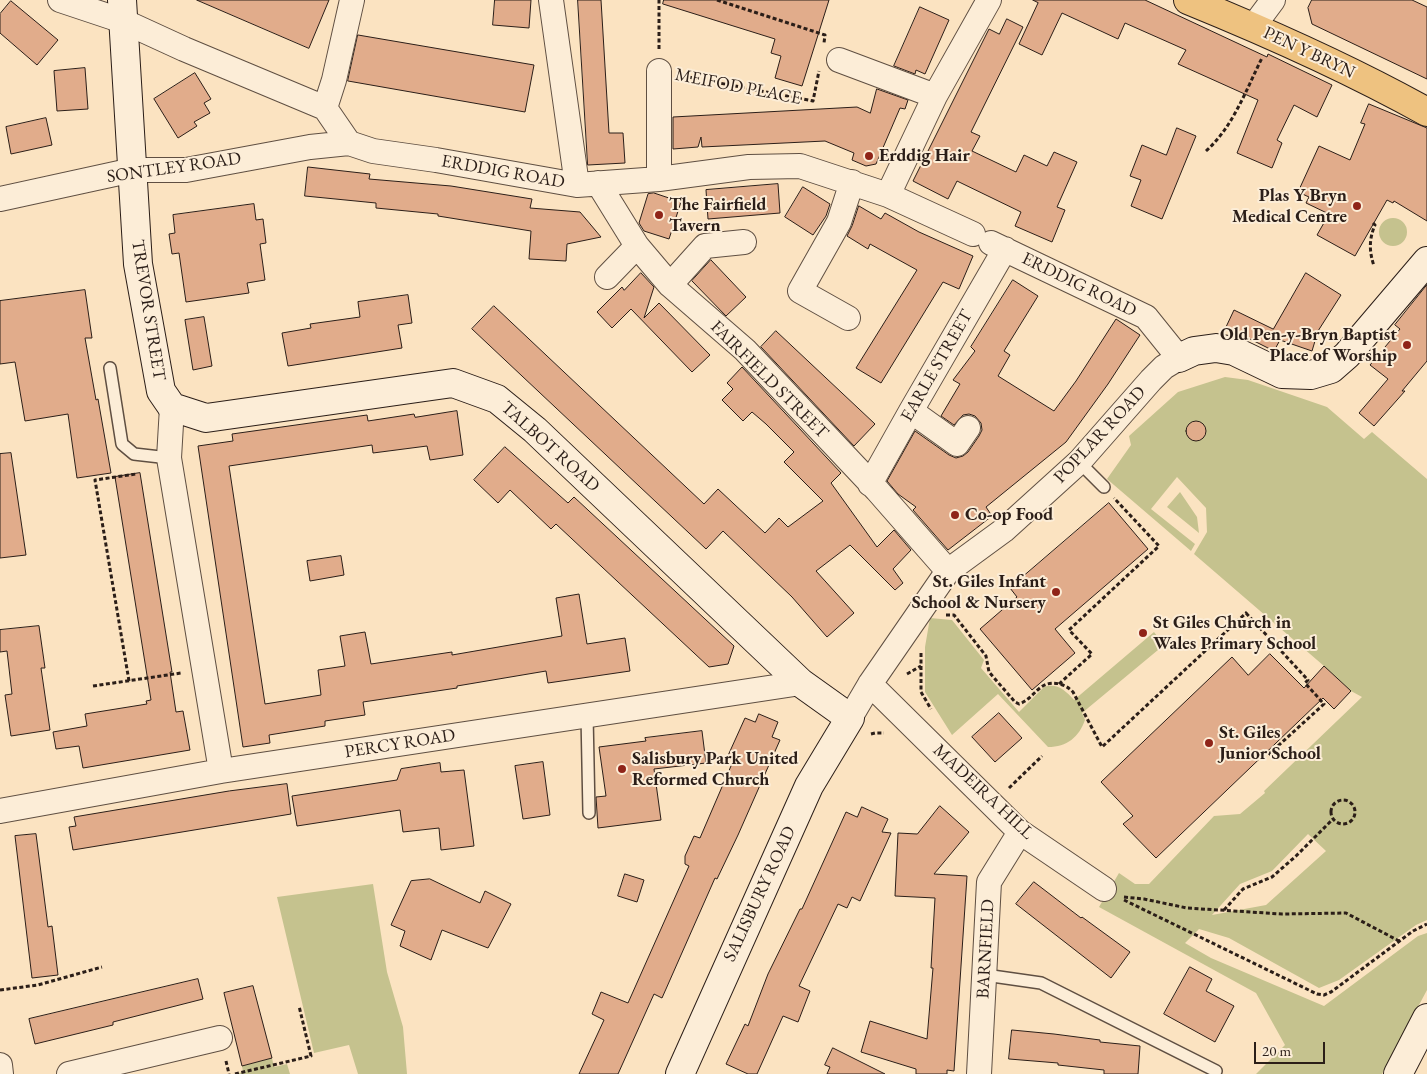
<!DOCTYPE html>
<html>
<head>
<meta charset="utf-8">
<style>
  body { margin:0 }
  #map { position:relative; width:1427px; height:1074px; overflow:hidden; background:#fbe3c1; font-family:"EB Garamond",serif }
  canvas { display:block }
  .scale { position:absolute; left:1254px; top:1042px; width:71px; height:22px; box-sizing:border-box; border:2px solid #2b1e18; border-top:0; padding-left:6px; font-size:15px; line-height:18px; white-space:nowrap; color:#2b1e18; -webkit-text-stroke:4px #fcedd7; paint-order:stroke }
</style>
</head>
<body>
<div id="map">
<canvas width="1427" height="1074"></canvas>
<div class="scale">20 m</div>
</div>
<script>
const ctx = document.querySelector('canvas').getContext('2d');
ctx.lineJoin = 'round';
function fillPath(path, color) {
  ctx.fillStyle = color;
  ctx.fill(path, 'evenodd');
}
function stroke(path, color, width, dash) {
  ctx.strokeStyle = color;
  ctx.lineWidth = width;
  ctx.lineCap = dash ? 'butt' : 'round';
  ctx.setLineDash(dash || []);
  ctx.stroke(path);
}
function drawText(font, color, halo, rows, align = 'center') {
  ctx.font = font + ' "EB Garamond",serif';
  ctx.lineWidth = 4;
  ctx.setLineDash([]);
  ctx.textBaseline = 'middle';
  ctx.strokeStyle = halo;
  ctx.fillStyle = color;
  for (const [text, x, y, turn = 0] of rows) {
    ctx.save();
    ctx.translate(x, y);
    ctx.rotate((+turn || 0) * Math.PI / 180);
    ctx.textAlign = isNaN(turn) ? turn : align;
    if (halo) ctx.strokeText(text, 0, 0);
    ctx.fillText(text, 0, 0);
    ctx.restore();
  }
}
fillPath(new Path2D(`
  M1379 232a14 14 0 1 1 28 0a14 14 0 1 1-28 0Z
  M1225 377 1248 380 1327 407 1364 439 1372 432 1427 479V920L1416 925 1339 980 1319 988 1229 938 1199 929 1185 943 1211 958 1324 1006 1418 936 1427 933V990L1382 1074H1256L1285 1045 1256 993 1099 907 1119 873 1135 884H1149L1214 816 1240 814 1265 793 1264 791 1362 697 1351 691 1324 666 1194 554 1207 532 1206 508 1177 477 1151 509 1195 544 1191 551 1107 479 1131 445 1129 436 1178 392ZM1308 834 1326 851 1266 905 1212 915 1240 884 1272 871Z
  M1180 492 1197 517 1199 533 1167 507Z
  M930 618 952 620 984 660 981 668 1019 712 1044 687C1057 683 1065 690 1074 700L1154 632 1164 645 1082 713 1085 720C1079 737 1067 747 1048 747L998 694 952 735 925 692V647Z
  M373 884 387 972 403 1027 407 1074H358L349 1045 314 1053 277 897Z
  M272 1058 274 1067 287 1064 290 1074H235L243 1072 242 1066Z`), '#c5c28e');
const building = new Path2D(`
  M197 0H329L309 48Z
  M495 0H531L529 28 493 25Z
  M578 0H601L609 133H623L625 163 588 165Z
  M664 0H829L802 86 775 78 781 56 771 53 775 39 663 4Z
  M1033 0H1145L1267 57 1268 54 1332 85 1317 117 1294 105 1277 140 1282 143 1272 168 1237 153 1258 100 1178 64 1186 50 1125 23 1118 39 1062 13 1042 55 1019 44 1038 3Z
  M1312 0H1412L1427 7V79L1312 24 1308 8Z
  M11 1 58 40 37 65 0 33V14Z
  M920 7 949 20 925 74 916 70 915 74 894 66Z
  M1007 19 1023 27 971 132 980 136 972 151 1016 172 1024 155 1047 166 1054 152 1077 162 1057 207 1065 210 1052 242 1015 226 1021 212 957 181 948 199 913 181 989 29 999 34Z
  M358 35 534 65 525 112 348 81Z
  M85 68 88 109 57 111 54 71Z
  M195 73 211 99 204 103 210 113 194 122 197 126 178 138 154 99Z
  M877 89 908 100 905 109 900 108 876 164 866 166 852 160 854 153 825 141 702 147 701 137 698 147 673 149V117L857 107 870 113Z
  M1369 104 1427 128V221L1394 201 1393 203 1387 200 1355 256 1317 235 1329 214 1306 203 1309 197 1298 192 1319 146 1350 160 1365 124 1361 123Z
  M46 118 52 145 11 154 6 127Z
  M1177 128 1196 136 1162 219 1131 206 1141 180 1130 176 1142 145 1166 155Z
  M308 167 370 174 369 179 451 186 532 199 530 208 580 212 601 237 567 244 566 261 529 259 531 231 438 216V214L376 208V203L305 196Z
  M778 184 780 213 708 219 706 190Z
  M803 187 830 204 826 216 813 235 785 217Z
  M654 193 681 202 669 239 644 231 639 223 648 194Z
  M254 204 256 220 263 219 266 243 260 244 265 280 247 283 249 293 186 302 179 253 172 254 169 234 175 233 173 215Z
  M859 206 881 219 885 213 919 232 973 256 959 289 943 282 881 383 856 368 917 270 870 244 868 249 847 236 852 226Z
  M711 260 746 297 726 316 692 281Z
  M641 273 654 287 644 318 659 303 710 355 692 372 631 309 612 328 597 312 622 287 624 290Z
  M1306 273 1341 295 1318 331 1312 351 1280 340 1274 351 1226 327 1234 310 1273 329Z
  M1013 280 1038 296 1004 351 1010 355 998 376 1054 411 1076 381 1116 319 1140 335 1108 384 1066 442 986 507 992 516 948 550 913 510 916 507 898 494 887 481 915 431 949 455 956 458 963 456 968 452 979 436 982 430 981 423 975 416 969 414 963 415 954 425 941 416 960 384 953 380 975 351 971 347Z
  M1427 285V361L1402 391H1405L1374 426 1359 413 1388 379 1370 365 1400 329 1395 325Z
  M85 290 92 338H85L96 400 98 399 111 473 77 478 68 414 25 421 15 362 0 364V301Z
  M408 295 412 323 398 325 402 348 288 366 282 333 311 328 310 324 360 317 358 302Z
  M494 306 704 504 718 489 765 533 779 518 788 527 823 501 784 462 794 452 766 424 752 412 743 421 722 400 733 389 727 383 742 367 841 473 831 483 877 547 894 530 911 550 893 569 903 583 895 590 850 545 816 571 854 613 827 637 792 597 723 531 706 549 472 329Z
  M204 317 212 366 193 370 185 320Z
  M776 331 875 424 854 446 761 347Z
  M457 411 463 455 430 460 427 446 373 453 372 445 229 466 265 704 321 695 318 670 345 666 340 636 365 632 371 664 452 652V655L562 636 556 598 579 594 587 644 625 638 630 671 548 683 546 671 457 686V688L363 702 365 715 325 721V726L269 735 270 743 243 747 198 446 233 441 232 434 367 415 368 421 414 414 415 417Z
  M1186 431a10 10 0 1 1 20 0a10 10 0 1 1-20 0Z
  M505 447 568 503 574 497 734 646 728 664 709 667 556 524 551 529 510 490 498 503 474 480Z
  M11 453 26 555 0 558V454Z
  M140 473 172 672H170L176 712 183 711 190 750 83 768 79 746 56 749 53 732 87 726 85 714 147 704 146 701 151 700 115 477Z
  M1109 503 1148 549 1055 629 1075 653 1032 690 980 629 1017 597 1010 588Z
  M341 556 344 575 310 581 307 561Z
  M39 626 45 668H41L50 730 11 736 5 695 12 694 7 651 0 652V630Z
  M1270 654 1304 688 1324 666 1351 691 1334 709 1323 698 1156 858 1123 824 1133 816 1101 782 1232 657 1248 675Z
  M999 713 1022 738 995 762 972 737Z
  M759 714 778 722 772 737 780 740 738 835 717 879 715 878 662 998 654 994 618 1074H579L604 1020 592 1014 601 992 628 1003 689 866 685 864V856L694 836 700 838 734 759 726 760 745 718 755 722Z
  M702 731 706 763 654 769 661 820 598 828 596 797 606 796 599 747 646 741 645 738Z
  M543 762 550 815 523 819 515 766Z
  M440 763 441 772 464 770 474 846 441 850 439 828 403 832 400 810 297 826 292 796 397 780 401 769Z
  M287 784 291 814 73 850 69 827 76 826 74 817 229 791Z
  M940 806 969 832 934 874 967 876 954 1071 947 1070V1074H916V1069L861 1052 870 1021 927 1039 933 968H931L935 898 895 896 898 833 917 834Z
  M862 807 888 819 882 832 891 833 860 901 852 897 847 908 838 904 799 986 810 991 798 1022 783 1016 757 1074H748L726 1064 745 1024 748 1026 768 974 800 909H802L846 812 857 817Z
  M36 834 48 927 52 926 58 975 32 978 15 836Z
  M625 874 644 880 637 902 618 896Z
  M430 879 480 903 485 891 511 904 488 948 442 930 431 960 400 946 405 931 391 925 411 881Z
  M1034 882 1081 918 1082 917 1130 952 1111 978 1016 904Z
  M1190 967 1212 979 1206 991 1234 1006 1215 1042 1164 1014Z
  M198 979 203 999 113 1022V1025L35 1044 29 1019Z
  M253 986 272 1058 242 1066 224 993Z
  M1012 1030 1054 1034 1100 1040V1042L1140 1046 1138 1074H1104V1070L1058 1065V1063L1009 1059Z
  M833 1048 885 1074H827L830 1067 825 1065Z`);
fillPath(building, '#e1ac8b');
stroke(building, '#2b1e18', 1);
const lane = new Path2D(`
  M110 368 122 444 134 454 169 458
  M1079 462 1104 487
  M587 715 589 813
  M985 975 1041 983 1216 1071`);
const street = new Path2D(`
  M60 0 123 21 184 49 325 108 349 143 373 151 436 160 577 185 659 179 749 167 800 166 888 195 973 234
  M551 0 577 185
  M1253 27 1273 0
  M839 60 935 96
  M325 108 334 80 352 0
  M659 179V71
  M598 183 637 246 670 285 745 350 877 490 948 571
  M888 195 935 96 989 0
  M0 199 133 170H186L310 147 349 143
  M607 277 637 246
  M670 285 705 246 744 242
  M848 318 800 291 839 222 852 182
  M172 407 169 458 221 771
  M911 411 957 444 968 428
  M870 484 911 411 1005 249
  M870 684 1020 832 1104 889
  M850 718 870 684 948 571 1004 530 1079 462 1151 380 1164 367 1179 358 1146 317 991 243
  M0 811 221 771 801 683
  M0 1065 1 1074
  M69 1074 220 1038
  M979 1074 989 882 1020 832`);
const secondary = new Path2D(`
  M122 0 138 264 161 391 172 407 206 418 453 383 497 399 535 430 801 683 850 718 809 786 680 1074
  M1179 358 1194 351 1216 348 1234 351 1282 374 1311 375 1331 369 1347 355 1427 261
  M1398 1074 1427 1018`);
const primary = new Path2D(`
  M1188 0C1269 33 1350 69 1427 112`);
stroke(lane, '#5f4f42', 14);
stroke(street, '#5f4f42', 26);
stroke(secondary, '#2b1e18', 30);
stroke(primary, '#2b1e18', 30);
stroke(new Path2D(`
  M717 0 825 35 824 43
  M659 49V0
  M683 76 813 101 819 71
  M1206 151C1233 127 1246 90 1262 58
  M1373 223 1375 225C1369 239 1369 251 1374 266
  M1246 613 1308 680 1305 683 1324 704 1268 755
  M946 615H954L986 656 989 672 1015 702 1019 704C1036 698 1038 679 1060 684 1066 686 1069 688 1073 692L1102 747 1247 612
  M921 653V692L931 709
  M907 674 921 666
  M129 681 95 480 136 474
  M1059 684 1092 654 1069 630 1159 546 1114 498
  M93 686 181 673
  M871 734 875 733H884
  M1009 788 1042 756
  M1331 812a12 12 0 1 1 24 0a12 12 0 1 1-24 0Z
  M1124 897 1144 899 1187 908 1282 914 1346 913 1401 942
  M1124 900 1317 994 1324 995 1331 992 1413 931 1427 924
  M1224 910 1243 889 1272 877 1296 856 1333 819
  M0 990 38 985 102 967
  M226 1061 229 1074
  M235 1074 311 1056 299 1006`), '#2b1e18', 3, [4, 2.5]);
stroke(lane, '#fcedd7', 11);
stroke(street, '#fcedd7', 24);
stroke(secondary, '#fcedd7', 28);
stroke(primary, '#eec280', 28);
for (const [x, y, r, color] of [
  [869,156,5,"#8f2418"],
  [1357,206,5,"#8f2418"],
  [659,215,5,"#8f2418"],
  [1407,345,5,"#8f2418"],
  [955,515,5,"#8f2418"],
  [1056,592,5,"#8f2418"],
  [1143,633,5,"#8f2418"],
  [1209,743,5,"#8f2418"],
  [622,769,5,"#8f2418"]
]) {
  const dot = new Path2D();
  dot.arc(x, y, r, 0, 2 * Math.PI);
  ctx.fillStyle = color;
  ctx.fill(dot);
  stroke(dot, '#fcedd7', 2);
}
drawText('18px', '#2b1e18', '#fcedd7', [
  ["PEN Y BRYN",1309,53,25],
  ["MEIFOD PLACE",738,87,11],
  ["SONTLEY ROAD",174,168,-8],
  ["ERDDIG ROAD",503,172,10],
  ["ERDDIG ROAD",1079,285,26],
  ["TREVOR STREET",148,310,81],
  ["EARLE STREET",937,366,-60],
  ["FAIRFIELD STREET",769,380,45],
  ["POPLAR ROAD",1100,435,-47],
  ["TALBOT ROAD",550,447,42],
  ["PERCY ROAD",400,744,-9],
  ["MADEIRA HILL",983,792,43],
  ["SALISBURY ROAD",760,894,-65],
  ["BARNFIELD",986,949,-87]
]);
drawText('bold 18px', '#2b1e18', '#fcedd7', [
  ["Erddig Hair",879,156],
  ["Plas Y Bryn",1347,196,"right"],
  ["Medical Centre",1347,217,"right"],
  ["The Fairfield",669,205],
  ["Tavern",669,226],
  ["Old Pen-y-Bryn Baptist",1397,335,"right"],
  ["Place of Worship",1397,356,"right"],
  ["Co-op Food",965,515],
  ["St. Giles Infant",1046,582,"right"],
  ["School & Nursery",1046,603,"right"],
  ["St Giles Church in",1153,623],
  ["Wales Primary School",1153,644],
  ["St. Giles",1219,733],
  ["Junior School",1219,754],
  ["Salisbury Park United",632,759],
  ["Reformed Church",632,780]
], 'left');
</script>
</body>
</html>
